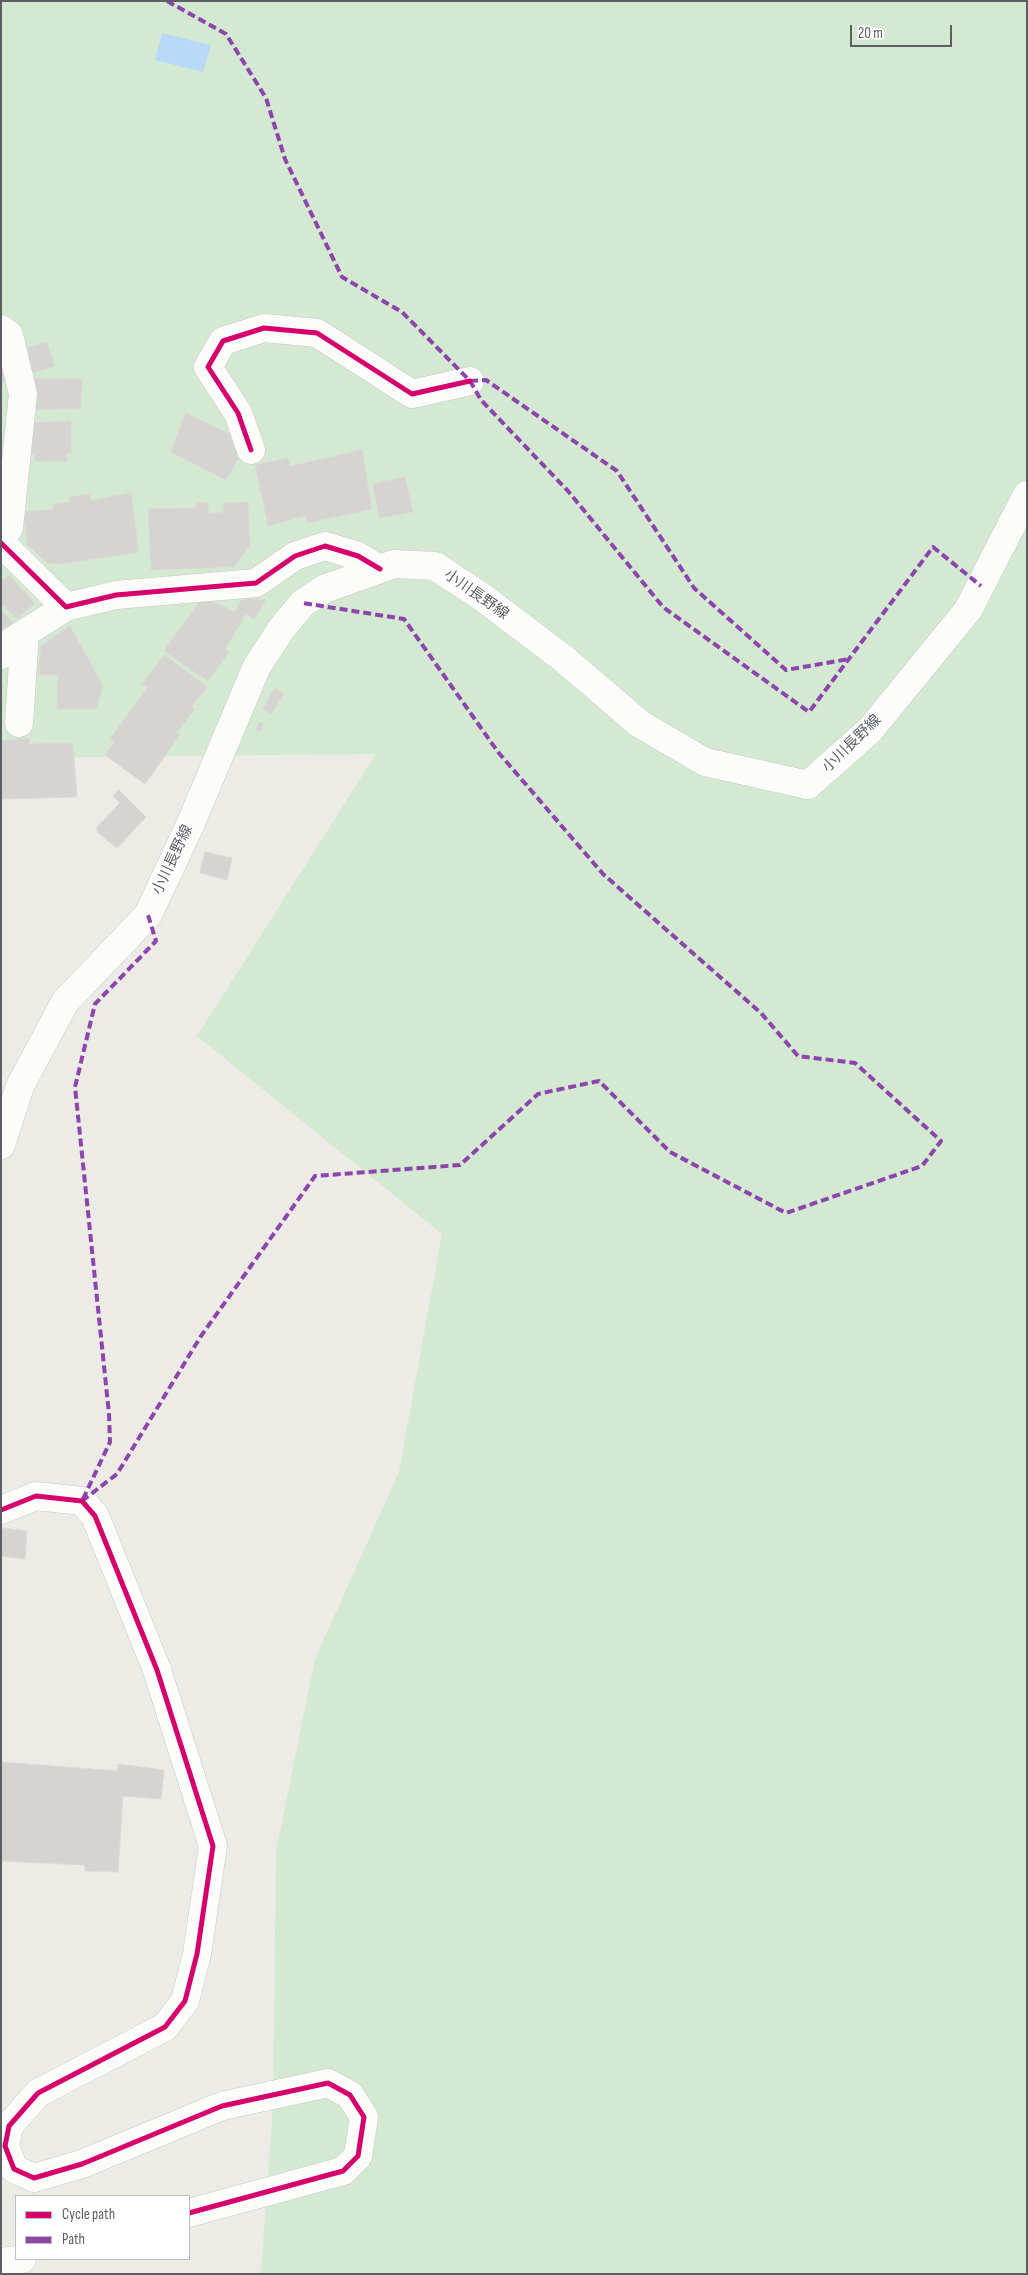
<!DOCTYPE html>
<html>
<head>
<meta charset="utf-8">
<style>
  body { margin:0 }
  #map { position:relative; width:1028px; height:2275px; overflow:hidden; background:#ecebe6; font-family:"Sofia Sans Condensed",sans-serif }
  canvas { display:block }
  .frame { position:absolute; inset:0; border:2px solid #5b5f64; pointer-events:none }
  .legend { position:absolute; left:15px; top:2195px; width:175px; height:65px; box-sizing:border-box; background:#fff; border:1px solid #bdbfc1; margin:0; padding:6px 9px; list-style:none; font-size:15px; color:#5b5f64 }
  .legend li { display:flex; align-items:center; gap:10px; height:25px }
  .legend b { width:25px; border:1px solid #bdbfc1 }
  .scale { position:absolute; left:850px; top:25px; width:102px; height:22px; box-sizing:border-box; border:2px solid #5b5f64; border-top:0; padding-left:6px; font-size:15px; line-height:18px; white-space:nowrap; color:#5b5f64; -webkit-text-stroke:4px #fff; paint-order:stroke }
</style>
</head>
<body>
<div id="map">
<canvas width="1028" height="2275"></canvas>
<div class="frame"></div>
<ul class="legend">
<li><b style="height:6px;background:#d6006c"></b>Cycle path</li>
<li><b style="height:6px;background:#8e44ad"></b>Path</li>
</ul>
<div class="scale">20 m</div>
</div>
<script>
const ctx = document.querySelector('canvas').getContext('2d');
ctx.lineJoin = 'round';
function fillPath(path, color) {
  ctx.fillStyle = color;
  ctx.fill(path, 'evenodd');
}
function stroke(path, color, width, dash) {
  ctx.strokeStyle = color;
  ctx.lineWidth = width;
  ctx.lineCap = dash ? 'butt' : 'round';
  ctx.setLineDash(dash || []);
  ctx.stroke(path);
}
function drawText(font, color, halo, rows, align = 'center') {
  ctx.font = font + ' "Sofia Sans Condensed","Noto Sans JP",sans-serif';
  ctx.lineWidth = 4;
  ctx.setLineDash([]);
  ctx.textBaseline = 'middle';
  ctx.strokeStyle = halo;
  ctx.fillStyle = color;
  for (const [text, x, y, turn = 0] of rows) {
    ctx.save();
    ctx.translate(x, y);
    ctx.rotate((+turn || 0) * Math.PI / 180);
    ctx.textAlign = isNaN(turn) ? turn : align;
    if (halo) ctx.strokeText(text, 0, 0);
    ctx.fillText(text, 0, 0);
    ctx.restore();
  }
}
fillPath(new Path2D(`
  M1 1H1027V2274H261L273 2107 276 1851 315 1659 399 1472 442 1234 197 1036 376 754 1 758Z`), '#d3e9d1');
fillPath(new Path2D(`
  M162 33 211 45 203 72 155 60Z`), '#b8d9f8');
const building = new Path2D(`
  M47 342 55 366 33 373 27 353 28 347Z
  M1 361 9 380 1 383Z
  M30 378 82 379 81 408 28 410Z
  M186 413 236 437 240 455 226 480 171 452Z
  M71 421V453H67V462L35 461 34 454H29L30 423Z
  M362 450 372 509 308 523 305 516 268 526 255 465 288 458 290 466Z
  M405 477 413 512 379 518 373 484Z
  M131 493 139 552 61 564 48 563 27 545 24 512 54 509 52 504 69 502V497L90 494 91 500Z
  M196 502 208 503V513L224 512 223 503 248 502 250 545 234 567 151 570 148 509 195 508Z
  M9 575 35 603 17 619 1 604V582Z
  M203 597 235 612 242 599 266 600 254 619 246 614 225 649 229 652 208 681 164 651Z
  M1 610 14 623 1 634Z
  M70 626 103 686 96 709H57L58 675H38L41 646Z
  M165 655 207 687 192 706 195 709 177 732 180 735 145 784 105 755 114 742 110 739 147 688 142 684Z
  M275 688 284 694 271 714 263 709Z
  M259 722 263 724 260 732 256 730Z
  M30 738 29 744 73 743 77 797 1 799V741Z
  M119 790 146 817 117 848 97 832V827L120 803 113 796Z
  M205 852 232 858 227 880 200 873Z
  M1 1528 27 1531 25 1559 1 1556Z
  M1 1762 118 1771V1764L164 1770 161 1799 123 1796 118 1872 85 1871V1865L1 1861Z`);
fillPath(building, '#d6d4d1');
stroke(building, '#dcdad5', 1);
const minor = new Path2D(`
  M1 329 9 335 23 394 9 528 1 538
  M251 450 238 413 208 367 223 341 264 328 317 333 412 394 470 381
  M1 543 66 607 116 595 256 583 295 556 325 546 358 556 380 569
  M1 655 12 641 66 607
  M19 723 25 633
  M1 1510 36 1496 82 1501 95 1516 157 1670 213 1846 197 1954 185 2001 165 2027 38 2093 9 2126 5 2146 14 2169 34 2178 82 2164 222 2106 328 2083 350 2095 364 2117 358 2156 343 2171 189 2213
  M1 2262 22 2259`);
const secondary = new Path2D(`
  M1 1145 20 1086 65 1002 148 915 190 825 257 666 282 628 303 603 324 589 394 564 435 566 482 597 564 659 640 724 705 762 808 785 870 730 968 610 1027 495`);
stroke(minor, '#c8c8c6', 29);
stroke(secondary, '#c8c9c8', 29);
stroke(minor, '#fcfcfb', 28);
stroke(secondary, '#fcfcfb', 28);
stroke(new Path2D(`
  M167 1 226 34 266 98 285 159 342 277 402 312 470 381 481 400 568 491 663 607 809 712 933 547 981 586
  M470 381 486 380 617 471 694 588 786 670 849 659
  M83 1499 110 1442 109 1414 75 1087 95 1004 156 941 148 915
  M82 1501 117 1474 201 1336 315 1176 460 1165 538 1094 599 1081 670 1152 786 1213 922 1166 941 1141 855 1063 798 1056 761 1013 603 874 498 752 404 619 303 603`), '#8e44ad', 4, [8, 4]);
stroke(new Path2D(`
  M251 450 238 413 208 367 223 341 264 328 317 333 412 394 470 381
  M1 543 66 607 116 595 256 583 295 556 325 546 358 556 380 569
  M1 1510 36 1496 82 1501 95 1516 157 1670 213 1846 197 1954 185 2001 165 2027 38 2093 9 2126 5 2146 14 2169 34 2178 82 2164 222 2106 328 2083 350 2095 364 2117 358 2156 343 2171 189 2213`), '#d6006c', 5);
drawText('15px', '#5b5f64', '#fff', [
  ["小川長野線",476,595,35],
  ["小川長野線",852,744,-44],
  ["小川長野線",173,860,-65]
]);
</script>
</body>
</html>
